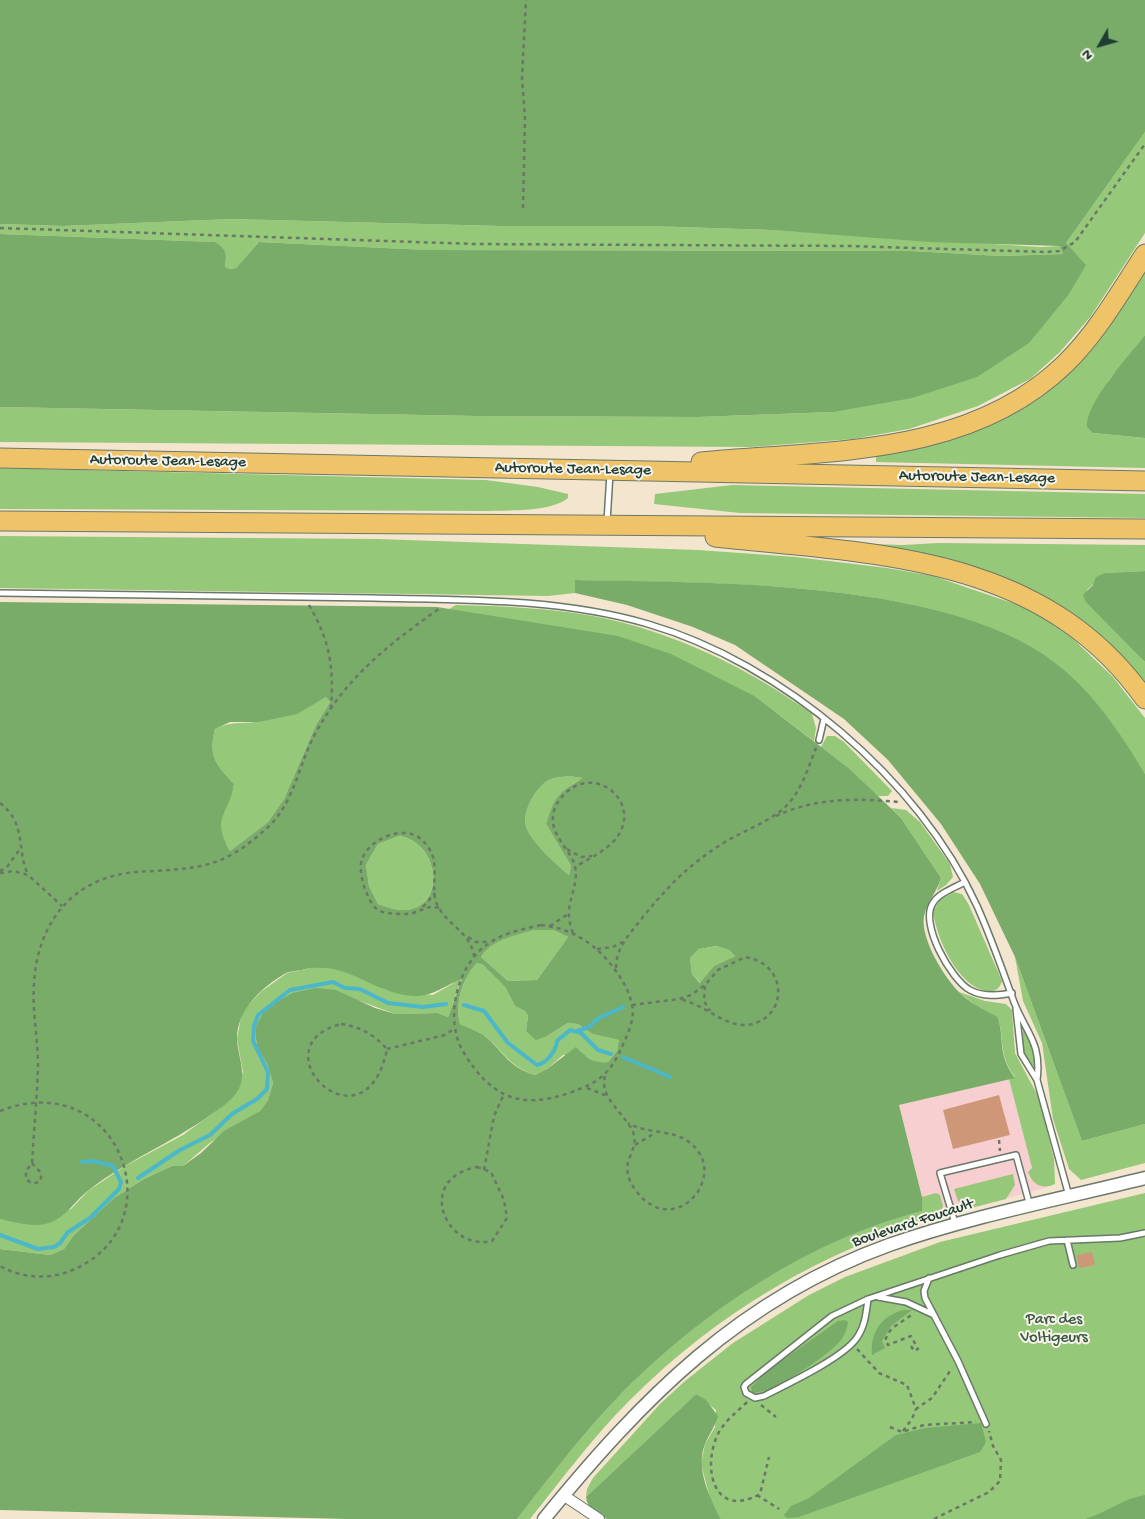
<!DOCTYPE html>
<html>
<head>
<meta charset="utf-8">
<style>
  body { margin:0 }
  #map { position:relative; width:1145px; height:1519px; overflow:hidden; background:#f4e5cf; font-family:"Gochi Hand",sans-serif }
  canvas { display:block }
  .north { position:absolute; left:1075px; top:20px; width:50px; height:50px; -webkit-text-stroke:4px #f7f3e8; paint-order:stroke; rotate:232deg; font-size:14px; font-weight:700; line-height:20px; text-align:center; color:#1f3d34 }
  .north::after { content:''; display:block; margin:auto; width:18px; height:22px; background:#1f3d34; clip-path:polygon(50% 0,100% 100%,50% 72%,0 100%) }
</style>
</head>
<body>
<div id="map">
<canvas width="1145" height="1519"></canvas>
<div class="north">N</div>
</div>
<script>
const ctx = document.querySelector('canvas').getContext('2d');
ctx.lineJoin = 'round';
function fillPath(path, color) {
  ctx.fillStyle = color;
  ctx.fill(path, 'evenodd');
}
function stroke(path, color, width, dash) {
  ctx.strokeStyle = color;
  ctx.lineWidth = width;
  ctx.lineCap = dash ? 'butt' : 'round';
  ctx.setLineDash(dash || []);
  ctx.stroke(path);
}
function drawText(font, color, halo, rows, align = 'center') {
  ctx.font = font + ' "Gochi Hand",sans-serif';
  ctx.lineWidth = 4;
  ctx.setLineDash([]);
  ctx.textBaseline = 'middle';
  ctx.strokeStyle = halo;
  ctx.fillStyle = color;
  for (const [text, x, y, turn = 0] of rows) {
    ctx.save();
    ctx.translate(x, y);
    ctx.rotate((+turn || 0) * Math.PI / 180);
    ctx.textAlign = isNaN(turn) ? turn : align;
    if (halo) ctx.strokeText(text, 0, 0);
    ctx.fillText(text, 0, 0);
    ctx.restore();
  }
}
fillPath(new Path2D(`
  M1009 1079 1032 1168 1048 1187 925 1221 922 1197 899 1105Z`), '#f7cfd1');
fillPath(new Path2D(`
  M1145 132V233L1091 316 1060 352 1030 379 978 406 909 429 853 439 751 447 0 442V407L476 416 697 417 833 412 1069 294 1066 243Z
  M231 219 501 226H648L772 230 1040 247 1061 246 1063 254 1001 256 911 251 427 250 259 242 236 268 228 269 225 267C227 253 227 249 215 242L0 234V224L63 226Z
  M1145 264V335L1108 381 1093 433 1145 438V468L876 462V455L1012 411Z
  M0 468 486 480 538 487 568 494V498C551 512 511 510 490 511L0 509Z
  M732 485 1145 494V518L740 513 654 504 655 494Z
  M0 536 377 539 698 550 796 557 887 568 933 576 1030 609 1070 636 1113 677 1145 718V774C1122 738 1097 698 1063 670 953 577 714 584 575 580V593L548 596 0 588Z
  M938 543 1145 545V571L1105 573 1087 590 1120 635 1145 662V688L1117 653 1091 628 1041 594 1010 582 866 547 871 544 903 545Z
  M456 605C502 606 548 608 593 616 672 631 747 667 812 714L816 728 814 741 756 697 449 609Z
  M326 697 330 702 316 725 284 799 268 822 230 851C228 846 222 839 221 834 217 816 231 801 234 784 216 764 208 757 215 729 234 720 242 725 261 721 287 717 303 710 326 697Z
  M827 736H835L844 742 892 791 888 796H878L850 769 821 747Z
  M568 776 584 778C558 791 555 797 546 824L571 866 569 875C557 865 530 841 526 826 522 811 536 787 549 780 554 777 563 777 568 776Z
  M891 808 906 810 920 822 950 864 953 877 946 885 937 891 941 878 901 818Z
  M399 836C443 844 446 912 401 910 394 910 385 906 378 904L369 886 366 865 378 844Z
  M953 892 962 894 969 905 1002 981C1000 988 996 992 988 991 958 988 936 937 933 911L940 900Z
  M534 930H553L568 937 537 980 508 981 481 957C491 940 516 935 534 930Z
  M718 946 729 950 735 956 714 966 701 983 692 974 690 958 699 949Z
  M1015 957 1082 1141 1145 1124V1163L1081 1180 1069 1169 1053 1119 1042 1043 1023 1001Z
  M477 963 483 965 505 987 515 1006 525 1011 528 1016 526 1031 547 1036 568 1023 578 1024 594 1034 620 1040 617 1051 608 1062 598 1063 586 1056 563 1055 547 1069 535 1075C505 1065 504 1049 482 1034 475 1030 467 1027 460 1024 455 1002 462 979 477 963Z
  M321 966 354 974 386 990 433 995 462 978 448 1017 438 1013 395 1014 360 1001 292 993 265 1008 255 1028 257 1048 267 1062 273 1083 268 1100 260 1111 211 1142 183 1166H172L144 1179 114 1198 74 1235 64 1249 50 1255 0 1249V1219L24 1223 71 1209 88 1191 125 1166 183 1135 220 1108 243 1072 237 1039 242 1011 262 991 287 973Z
  M959 992 985 1001 1006 1004 1012 1010 1015 1053 1039 1098 1054 1159 1055 1184C1042 1190 1033 1185 1028 1172L1032 1168 1009 1079 1015 1077C998 1054 1005 1042 998 1017L979 1008Z
  M1024 1028 1033 1047 1035 1067C1022 1058 1019 1042 1024 1028Z
  M1013 1174 1015 1185 1006 1199 971 1208 958 1201 954 1189Z
  M936 1193 940 1195 943 1206 939 1217C822 1250 716 1314 630 1400 593 1437 562 1479 530 1519H517C551 1476 585 1430 624 1391 705 1310 810 1240 921 1211L922 1197Z
  M1145 1193V1519H721L710 1498 701 1464 705 1444 715 1427 716 1410 696 1394 586 1497 587 1489 593 1478 660 1404 685 1381 733 1343 809 1295 845 1277 940 1242Z`), '#95c878');
fillPath(new Path2D(`
  M0 0H1145V132L1066 243 1086 265 1069 294 1029 343 977 377 912 398 833 412 697 417 476 416 0 407V234L215 242C227 249 227 253 225 267L229 269 236 268 259 242 427 250 911 251 1001 256 1063 254 1060 246 930 242 772 230 648 226H501L231 219 63 226 0 224Z
  M1145 335V438L1093 433 1087 427C1085 404 1130 354 1145 335Z
  M1145 571V662L1086 602 1083 595 1093 585 1096 577 1105 573Z
  M575 580C711 583 958 578 1064 670 1097 698 1123 737 1145 774V1124L1082 1141 1015 957 980 884 941 824 888 760 844 719 735 645 693 627 627 605 575 593Z
  M0 602 437 607 618 636 671 654 756 697 850 769 901 818 941 878C937 892 927 902 924 916 920 938 944 977 959 992 970 1003 984 1010 998 1017 1005 1043 997 1053 1015 1078L899 1105 922 1197V1211C810 1240 705 1310 624 1391 585 1430 551 1476 517 1519H346L0 1510V1249L50 1255 64 1249 74 1235 114 1198 144 1179 172 1166H183L201 1153 224 1131 260 1111 268 1100 273 1083 267 1063 257 1048 255 1028 265 1008 292 993 316 988 336 990 375 1008 395 1014 438 1013 448 1017 462 979C445 985 433 997 413 996 372 993 349 961 305 969 299 971 291 971 286 973 262 987 236 1010 237 1040 238 1056 248 1076 237 1092 231 1101 218 1110 209 1116 171 1143 126 1161 89 1190 75 1200 65 1220 45 1224 31 1227 14 1222 0 1219ZM326 697 330 702 316 725 284 799 268 822 230 851C210 816 229 816 234 784 216 764 208 757 215 729L230 722H259L297 714ZM568 776 583 778C557 793 555 796 546 824L571 866 569 875C557 865 530 841 526 826 522 811 536 787 549 780 554 777 563 777 568 776ZM399 836C442 843 447 912 401 910 394 910 385 906 378 904L369 886 366 865 378 844ZM534 930H553L568 937 537 980 508 981 481 957C491 940 517 935 534 930ZM717 946 729 950 735 956 714 966 700 983 692 974 690 958 699 949ZM477 963 483 965 505 987 515 1006 525 1011 528 1016 526 1031 536 1040 547 1036 568 1023 578 1024 593 1034 619 1040 617 1051 608 1062C594 1064 586 1057 576 1047L547 1069 535 1075C505 1066 503 1049 482 1034 475 1030 467 1027 460 1024 455 1002 462 979 477 963Z
  M904 1310H912L891 1326 882 1341 885 1348 872 1355C870 1332 882 1315 904 1310Z
  M845 1320 848 1322C847 1329 845 1334 841 1340 831 1354 770 1395 752 1393L751 1387 770 1369 838 1321Z
  M696 1394 706 1400 718 1416C715 1427 709 1434 705 1444 695 1469 710 1498 721 1519H607C597 1514 587 1508 586 1497Z
  M981 1423 986 1442 980 1452 799 1517 787 1518 784 1515 791 1506 809 1498 896 1435 925 1428Z
  M1145 1495V1519H1085C1106 1513 1124 1498 1145 1495Z`), '#78ac68');
stroke(new Path2D(`
  M464 1005 484 1011 508 1043 537 1065C547 1063 556 1051 557 1041L570 1030 581 1033 598 1050 611 1054
  M577 1031 589 1027 599 1018 623 1007
  M623 1057 670 1077
  M138 1178 180 1150 210 1135 232 1114 257 1099 267 1089 268 1072 253 1041 254 1026 258 1015 290 990 333 982 345 988 360 989 388 1003 423 1007 446 1004
  M0 1235 38 1249 54 1247 60 1243 68 1232 90 1218 119 1189 121 1182 113 1166 94 1161 82 1162`), '#4db7ca', 4);
fillPath(new Path2D(`
  M999 1095 1010 1135 953 1149 943 1110Z
  M1092 1252 1095 1265 1079 1268 1077 1255Z`), '#ce9878');
const service = new Path2D(`
  M607 522 610 473
  M0 593C125 595 249 596 374 598 465 600 559 598 648 624 782 663 919 779 977 906 991 937 1002 969 1014 1002 1026 1033 1042 1043 1037 1080
  M819 740 824 719
  M965 882C954 888 939 893 933 903 919 923 951 980 970 990 983 997 997 996 1012 993
  M1016 1009 1021 1054 1037 1080 1069 1196
  M955 1223 940 1173 1016 1155 1030 1206
  M1067 1240 1073 1265
  M929 1278 924 1291 925 1298 958 1361 986 1424
  M878 1297 906 1302 934 1315
  M868 1299C866 1314 865 1327 856 1339 841 1359 787 1384 764 1396L755 1398 746 1393 744 1387 746 1384 832 1316 868 1299 1000 1255 1049 1241 1120 1238 1145 1233`);
const minor = new Path2D(`
  M563 1495 599 1519`);
const tertiary = new Path2D(`
  M544 1519C642 1399 739 1299 889 1245 972 1216 1060 1199 1145 1178`);
const motorway = new Path2D(`
  M0 458 1145 481
  M701 462C825 450 968 458 1065 364 1097 333 1120 292 1145 254
  M0 521 1145 529
  M715 537C875 554 1042 554 1145 699`);
stroke(service, '#6a786a', 8);
stroke(minor, '#6a786a', 12);
stroke(tertiary, '#6a786a', 15);
stroke(motorway, '#6a786a', 21);
stroke(new Path2D(`
  M523 208 525 119 522 77 526 0
  M0 228 475 244 848 246 1047 252 1059 251 1075 242 1145 144
  M309 605C330 641 334 667 331 708
  M0 803C27 824 16 848 28 875
  M776 816C814 798 857 798 898 802
  M567 849 581 857 592 856
  M0 871 7 867 20 849
  M0 873 14 871 28 875 62 906
  M423 907 435 893
  M439 908C427 905 424 910 413 913 405 915 392 914 383 912 375 910 371 903 368 896 363 886 360 874 361 863 366 839 404 823 422 840 446 862 426 887 439 908 450 927 470 932 474 956
  M541 925C569 928 591 941 609 962 619 974 629 989 632 1005 635 1016 629 1032 624 1042 611 1073 601 1082 569 1093 520 1110 491 1097 464 1053 443 1020 457 962 491 942 506 932 524 929 541 925Z
  M550 926 568 914
  M573 933C561 904 580 890 575 866 571 851 554 838 553 822 552 814 555 805 561 798 593 758 648 805 613 842 602 853 588 859 575 867
  M468 937 476 942H489
  M597 949 613 947 622 942
  M616 968C616 949 627 937 639 922 665 889 689 864 725 842 745 830 767 823 784 808 801 793 808 768 816 748
  M705 986 704 1001 710 1011
  M632 1005 679 999 691 995 705 985 718 970 745 957C793 965 786 1025 743 1025 723 1025 702 1003 679 999
  M341 1024C361 1027 373 1034 387 1049 365 1157 254 1047 341 1024Z
  M387 1049 445 1035 455 1028
  M605 1076C599 1096 622 1112 631 1128 645 1152 612 1160 637 1192 675 1241 732 1174 689 1142 672 1129 646 1134 628 1123
  M587 1088 607 1096
  M0 1111C120 1064 179 1228 70 1271 48 1280 21 1278 0 1266
  M999 1140 1000 1151
  M635 1145 655 1133
  M32 1163 41 1173V1180L36 1183H31L26 1179V1171L32 1163C34 1131 37 1098 38 1066 38 1039 32 1011 34 984 37 923 73 877 136 872 196 868 221 871 268 827 294 803 299 764 315 734 347 676 388 645 440 608
  M477 1167 491 1172 504 1200 507 1218 492 1241C446 1252 414 1179 477 1167Z
  M484 1170 494 1116 504 1094
  M911 1346 914 1351 918 1349 911 1336 888 1345 885 1340 891 1329 913 1314
  M857 1349 879 1373 907 1385 916 1409 932 1398 952 1368
  M747 1402C736 1413 724 1421 717 1436 702 1471 715 1519 760 1494L769 1457
  M761 1405 776 1417
  M890 1427 902 1432 924 1425 976 1422
  M903 1431 912 1419 916 1409
  M757 1495 779 1509
  M934 1519 989 1492 1000 1481 1001 1460 993 1446 989 1431`), '#6a786a', 2.5, [4, 4]);
stroke(service, '#fff', 5);
stroke(minor, '#fff', 10);
stroke(tertiary, '#fff', 12);
stroke(motorway, '#efc469', 19);
drawText('16px', '#1f3d34', '#f7f3e8', [
  ["Autoroute Jean-Lesage",168,462,1],
  ["Autoroute Jean-Lesage",573,470,1],
  ["Autoroute Jean-Lesage",977,478,1],
  ["Boulevard Foucault",913,1224,-18]
]);
drawText('16px', '#375942', '#f7f3e8', [
  ["Parc des",1054,1321],
  ["Voltigeurs",1054,1339]
]);
</script>
</body>
</html>
